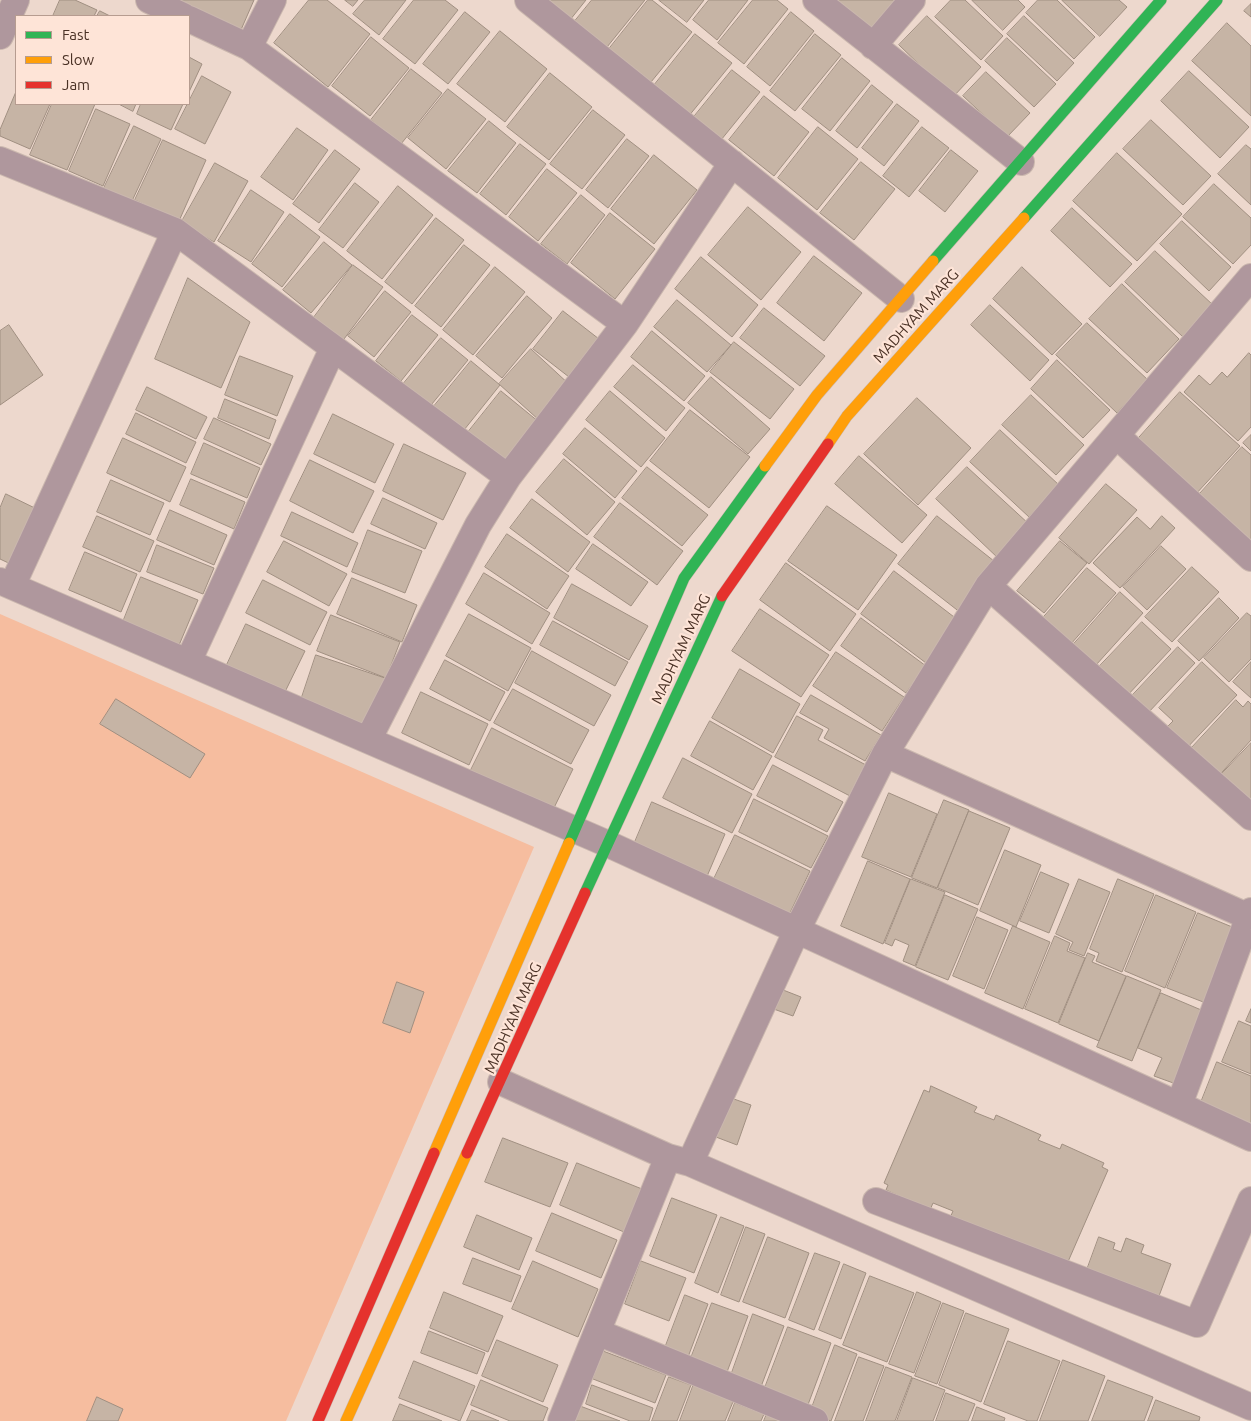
<!DOCTYPE html>
<html>
<head>
<meta charset="utf-8">
<style>
  body { margin:0 }
  #map { position:relative; width:1251px; height:1421px; overflow:hidden; background:#edd8cd; font-family:Ubuntu,sans-serif }
  canvas { display:block }
  .legend { position:absolute; left:15px; top:15px; width:175px; height:90px; box-sizing:border-box; background:#fee4d7; border:1px solid #b69c90; margin:0; padding:6px 9px; list-style:none; font-size:15px; color:#4a3125 }
  .legend li { display:flex; align-items:center; gap:10px; height:25px }
  .legend b { width:25px; border:1px solid #b69c90 }
</style>
</head>
<body>
<div id="map">
<canvas width="1251" height="1421"></canvas>
<ul class="legend">
<li><b style="height:6px;background:#30b455"></b>Fast</li>
<li><b style="height:6px;background:#ff9f0a"></b>Slow</li>
<li><b style="height:6px;background:#e5322d"></b>Jam</li>
</ul>
</div>
<script>
const ctx = document.querySelector('canvas').getContext('2d');
ctx.lineJoin = 'round';
function fillPath(path, color) {
  ctx.fillStyle = color;
  ctx.fill(path, 'evenodd');
}
function stroke(path, color, width, dash) {
  ctx.strokeStyle = color;
  ctx.lineWidth = width;
  ctx.lineCap = dash ? 'butt' : 'round';
  ctx.setLineDash(dash || []);
  ctx.stroke(path);
}
function drawText(font, color, halo, rows, align = 'center') {
  ctx.font = font + ' Ubuntu,sans-serif';
  ctx.lineWidth = 4.5;
  ctx.setLineDash([]);
  ctx.textBaseline = 'middle';
  ctx.strokeStyle = halo;
  ctx.fillStyle = color;
  for (const [text, x, y, turn = 0] of rows) {
    ctx.save();
    ctx.translate(x, y);
    ctx.rotate((+turn || 0) * Math.PI / 180);
    ctx.textAlign = isNaN(turn) ? turn : align;
    if (halo) ctx.strokeText(text, 0, 0);
    ctx.fillText(text, 0, 0);
    ctx.restore();
  }
}
fillPath(new Path2D(`
  M0 614 534 847 286 1421H0Z`), '#f6bd9f');
const building = new Path2D(`
  M60 0H75L97 10 94 16H53Z
  M176 0H254L237 39Z
  M309 0H327L370 34 328 87 274 43Z
  M345 0H358L353 6Z
  M365 0H406L379 35 353 14Z
  M414 0H445L458 10 415 64 383 39Z
  M544 0H586L570 20Z
  M592 0H645L603 52 571 26Z
  M648 0H652L692 32 651 82 609 49Z
  M659 0H704L687 22Z
  M709 0H748L717 40 693 20Z
  M753 0H777L788 9 744 64 718 43Z
  M830 0H902L868 36Z
  M951 0H965L1003 36 981 60 935 17Z
  M972 0H1018L1025 7 1003 30Z
  M1038 0H1057L1095 37 1074 59 1026 13Z
  M1062 0H1119L1127 7 1100 36Z
  M1251 4V17L1244 11Z
  M100 11 110 16H97Z
  M465 12 490 32 448 84 423 64Z
  M791 12 814 31 770 86 747 67Z
  M927 16 981 67 953 97 899 45Z
  M1024 16 1074 63 1057 81 1007 34Z
  M1227 23 1251 46V116L1192 61Z
  M500 31 547 69 505 122 457 84Z
  M695 34 732 63 688 117 652 88Z
  M815 34 841 55 795 111 770 91Z
  M371 37 409 68 370 116 332 86Z
  M1007 38 1056 84 1034 107 985 61Z
  M189 57 202 64 189 92Z
  M842 58 870 81 830 131 802 109Z
  M411 69 442 93 401 144 371 120Z
  M732 70 760 92 721 140 693 118Z
  M1189 71 1249 127 1220 158 1161 101Z
  M986 72 1030 113 1007 137 963 96Z
  M550 73 592 107 549 160 507 127Z
  M202 76 231 92 205 144 175 129Z
  M872 85 893 102 857 148 836 131Z
  M448 89 486 119 446 169 408 138Z
  M16 92V104H50L30 149 0 136V130Z
  M764 96 809 132 774 176 729 140Z
  M52 104H95L67 170 30 155Z
  M119 104H136L133 111Z
  M141 104H183L171 130 137 114Z
  M897 104 919 121 884 166 862 148Z
  M96 109 130 124 103 186 69 171Z
  M593 110 625 135 582 189 550 164Z
  M1151 120 1211 176 1183 205 1123 149Z
  M489 121 516 143 477 193 448 171Z
  M134 126 161 139 132 201 104 188Z
  M818 127 858 159 817 210 778 178Z
  M922 127 949 148 909 197 883 176Z
  M297 128 328 150 293 200 261 177Z
  M627 139 649 156 608 208 586 190Z
  M163 140 206 160 179 221 135 200Z
  M520 144 546 164 506 215 480 194Z
  M1246 145 1251 149V205L1218 174Z
  M335 150 360 169 319 223 293 204Z
  M951 150 978 171 945 212 919 191Z
  M1117 153 1182 214 1137 261 1073 201Z
  M654 155 697 190 654 244 611 209Z
  M861 162 895 189 854 240 820 213Z
  M215 163 248 181 214 242 181 223Z
  M547 169 577 193 538 241 509 217Z
  M355 183 379 202 343 248 319 230Z
  M1214 184 1251 218V245L1233 264 1183 217Z
  M398 186 433 215 382 279 347 251Z
  M251 190 284 212 251 262 218 241Z
  M581 195 605 215 567 264 541 244Z
  M748 207 801 252 761 300 708 255Z
  M1072 208 1132 264 1110 287 1051 231Z
  M610 213 655 249 615 299 571 263Z
  M290 214 320 237 282 287 252 264Z
  M436 218 464 240 412 304 385 282Z
  M1182 221 1231 267 1209 291 1160 244Z
  M324 242 352 265 311 313 283 290Z
  M464 245 490 265 441 327 415 306Z
  M1155 251 1213 305 1183 337 1125 282Z
  M814 256 862 293 824 341 777 303Z
  M701 257 758 305 732 337 675 289Z
  M353 265 383 287 341 343 312 320Z
  M495 267 525 292 473 355 443 330Z
  M1022 267 1082 324 1052 355 993 299Z
  M188 278 250 322 221 388 155 359Z
  M1122 284 1179 339 1147 373 1089 319Z
  M385 291 411 312 374 357 348 336Z
  M527 296 552 318 502 378 476 356Z
  M677 300 731 345 707 372 654 327Z
  M990 305 1049 360 1030 381 971 325Z
  M764 308 825 356 800 386 740 338Z
  M563 311 599 339 569 377 533 349Z
  M412 315 438 335 401 381 376 361Z
  M1087 323 1148 380 1117 413 1056 355Z
  M9 325 43 375 0 405V331Z
  M652 331 705 376 684 401 631 357Z
  M441 338 468 360 427 410 400 388Z
  M734 342 794 389 770 419 710 372Z
  M531 349 571 386 540 421 499 384Z
  M1249 353 1251 355V427L1238 441 1184 392 1199 375 1210 385 1222 372 1227 377Z
  M240 356 293 376 277 416 225 395Z
  M1057 360 1110 410 1083 438 1031 389Z
  M471 361 500 385 460 435 431 410Z
  M633 365 685 408 666 431 614 387Z
  M711 377 770 429 748 454 688 403Z
  M147 387 207 417 196 439 136 410Z
  M501 391 539 422 503 467 465 436Z
  M610 391 665 438 641 467 586 420Z
  M1180 392 1240 446 1195 495 1136 441Z
  M1031 395 1084 445 1056 475 1002 425Z
  M917 398 971 448 918 505 864 454Z
  M225 399 276 420 269 439 218 418Z
  M690 410 750 457 709 508 650 461Z
  M136 413 196 442 186 463 126 434Z
  M333 414 394 444 375 483 314 454Z
  M214 418 271 444 261 465 204 439Z
  M585 428 637 471 615 498 563 454Z
  M1000 430 1059 485 1029 517 970 462Z
  M1251 435V451L1243 443Z
  M123 438 186 467 170 502 107 473Z
  M204 443 260 468 247 498 191 474Z
  M404 444 466 473 443 520 383 491Z
  M1242 447 1251 455V547L1196 498Z
  M859 456 927 515 902 543 835 484Z
  M564 459 615 502 587 535 536 492Z
  M310 460 374 491 353 533 290 501Z
  M647 467 708 515 682 546 622 498Z
  M967 467 1030 525 999 559 936 499Z
  M191 479 245 502 234 529 180 505Z
  M111 480 164 503 150 535 97 512Z
  M1106 484 1137 510 1089 564 1059 538Z
  M6 494 43 512 17 567 0 559V508Z
  M383 498 437 523 425 549 371 524Z
  M532 499 590 542 568 572 510 528Z
  M620 503 683 551 657 585 594 537Z
  M827 506 897 555 858 610 788 561Z
  M170 510 227 535 214 565 157 540Z
  M292 512 358 543 347 567 281 536Z
  M97 516 154 541 140 572 83 547Z
  M937 516 999 565 961 613 898 564Z
  M1162 516 1175 528 1120 588 1093 563 1137 517 1150 529Z
  M368 530 422 551 405 593 352 572Z
  M507 534 569 576 547 609 485 567Z
  M284 541 347 574 329 606 267 572Z
  M1060 541 1087 563 1044 613 1017 591Z
  M593 544 648 582 631 606 576 569Z
  M157 545 214 568 203 594 147 572Z
  M1161 546 1186 569 1147 610 1123 587Z
  M85 552 137 574 121 612 69 590Z
  M786 563 856 614 830 651 760 600Z
  M1192 567 1219 592 1172 642 1145 617Z
  M1087 568 1116 593 1070 645 1042 619Z
  M894 571 958 620 926 663 861 614Z
  M484 573 550 613 532 644 466 604Z
  M141 577 198 600 177 650 121 627Z
  M352 578 417 605 402 642 337 614Z
  M263 580 327 612 310 645 246 613Z
  M572 584 648 626 629 660 554 618Z
  M1120 592 1143 613 1096 665 1073 645Z
  M1219 598 1239 618 1199 661 1178 641Z
  M760 609 829 655 801 697 732 651Z
  M1247 613 1251 616V659L1229 682 1204 658Z
  M469 614 531 648 508 691 446 656Z
  M331 615 400 642 386 678 317 651Z
  M861 618 926 666 906 693 841 646Z
  M553 621 628 662 615 686 540 645Z
  M1142 622 1171 649 1125 698 1096 670Z
  M246 624 305 651 283 696 225 669Z
  M1178 647 1195 663 1147 714 1130 698Z
  M532 651 611 695 594 726 515 683Z
  M836 652 904 697 882 731 813 686Z
  M316 655 385 678 369 726 300 703Z
  M445 660 505 692 490 721 430 689Z
  M1202 662 1237 695 1184 751 1163 731 1173 721 1159 708Z
  M1251 662V698L1233 682Z
  M740 669 800 704 773 753 712 718Z
  M513 689 589 730 571 764 494 723Z
  M421 692 488 724 469 765 402 733Z
  M811 695 881 735 865 761 824 738 829 729 800 713Z
  M116 699 205 754 190 778 100 724Z
  M1236 700 1243 707 1248 701 1251 704V740L1215 780 1186 754Z
  M797 716 823 730 818 740 866 765 850 796 775 757Z
  M710 721 772 756 753 790 691 756Z
  M492 728 573 769 550 816 469 774Z
  M1251 743V799L1247 803 1219 777Z
  M683 758 752 794 732 833 663 798Z
  M773 765 843 802 827 832 757 796Z
  M889 793 937 814 911 877 862 857Z
  M754 799 828 836 811 868 739 832Z
  M944 800 969 810 937 888 912 878Z
  M652 802 725 834 705 881 632 849Z
  M969 811 1010 828 978 905 938 888Z
  M735 835 810 871 788 917 713 881Z
  M1005 850 1041 865 1016 927 980 911Z
  M868 861 910 879 883 944 841 926Z
  M1041 872 1069 884 1049 933 1020 921Z
  M911 879 945 892 915 966 903 961 909 945 895 939 892 946 885 943Z
  M1079 879 1110 892 1084 956 1069 950 1073 942 1056 934Z
  M1118 879 1154 894 1122 972 1096 961 1099 953 1090 949Z
  M945 895 978 909 948 980 916 967Z
  M1156 895 1196 912 1165 988 1125 971Z
  M1198 913 1242 931 1211 1005 1167 988Z
  M977 917 1008 930 984 989 953 976Z
  M1013 926 1050 942 1023 1009 985 993Z
  M1055 936 1070 943 1067 951 1085 958 1058 1023 1025 1009Z
  M1088 953 1095 956 1092 962 1126 976 1099 1041 1059 1024Z
  M1127 976 1161 990 1132 1061 1097 1047Z
  M397 982 424 992 410 1033 383 1023Z
  M778 988 801 997 793 1016 771 1008Z
  M1161 993 1206 1012 1176 1084 1154 1076 1162 1058 1138 1048Z
  M1251 1009V1023L1246 1021Z
  M1239 1021 1251 1026V1074L1222 1062Z
  M1217 1062 1251 1076V1126L1200 1105Z
  M931 1086 977 1107 974 1112 994 1120 996 1115 1041 1135 1038 1140 1060 1149 1062 1144 1104 1163 1102 1167 1108 1170 1067 1264 950 1218 953 1211 933 1203 930 1210 886 1190 888 1185 884 1183 924 1090 929 1092Z
  M731 1098 751 1105 737 1145 716 1137Z
  M503 1138 568 1163 550 1207 485 1182Z
  M577 1163 642 1189 624 1232 560 1205Z
  M672 1198 717 1215 694 1273 650 1256Z
  M552 1213 617 1240 601 1278 536 1251Z
  M477 1215 532 1238 519 1270 464 1247Z
  M721 1217 744 1226 718 1293 695 1283Z
  M746 1227 765 1234 739 1302 721 1295Z
  M768 1237 809 1253 785 1318 743 1302Z
  M1099 1237 1115 1243 1113 1249 1121 1252 1126 1238 1144 1245 1141 1253 1171 1264 1156 1304 1084 1278Z
  M815 1253 840 1262 814 1330 789 1320Z
  M473 1258 521 1276 511 1302 463 1284Z
  M533 1261 598 1289 578 1337 512 1309Z
  M641 1261 686 1278 669 1321 625 1304Z
  M844 1264 866 1273 841 1339 819 1330Z
  M870 1276 914 1293 887 1362 843 1345Z
  M444 1292 503 1316 488 1352 430 1328Z
  M917 1292 941 1302 914 1373 889 1364Z
  M685 1295 708 1304 685 1365 662 1356Z
  M712 1303 748 1316 724 1380 688 1366Z
  M943 1303 964 1311 937 1384 915 1376Z
  M966 1313 1009 1329 981 1402 939 1385Z
  M753 1314 784 1326 759 1392 729 1381Z
  M788 1327 831 1343 806 1410 763 1393Z
  M429 1331 485 1353 477 1374 421 1353Z
  M497 1340 558 1365 543 1402 482 1376Z
  M1008 1341 1060 1361 1037 1421H1028L984 1404Z
  M835 1345 857 1354 831 1421 810 1413Z
  M603 1351 666 1375 655 1403 593 1379Z
  M859 1357 884 1366 863 1421H835Z
  M1063 1360 1105 1376 1088 1421H1040Z
  M414 1361 475 1386 460 1421 399 1398Z
  M886 1367 912 1377 895 1421H866Z
  M669 1377 691 1385 677 1421H652Z
  M913 1378 945 1390 933 1421H897Z
  M481 1380 548 1408 543 1421H510L471 1405Z
  M1108 1380 1153 1397 1144 1421H1092Z
  M695 1381 735 1397 725 1421H680Z
  M592 1385 653 1408 649 1421H630L586 1404Z
  M946 1393 975 1404 968 1421H936Z
  M97 1397 123 1409 118 1421H87Z
  M1156 1400 1200 1417 1199 1421H1148Z
  M735 1403 764 1414 761 1421H728Z
  M400 1404 442 1421H393Z
  M580 1406 620 1421H575Z
  M977 1407 1005 1418 1004 1421H972Z
  M472 1410 499 1421H467Z
  M768 1411 786 1421H764Z`);
fillPath(building, '#c6b4a5');
stroke(building, '#a08f81', 1);
const street = new Path2D(`
  M149 0 183 16
  M528 0 901 299
  M816 0 1021 162
  M189 19 249 47 625 324
  M0 36 16 0
  M873 46 912 0
  M249 47 273 0
  M0 160 175 231 508 477
  M1117 436 1251 558
  M0 581 608 844 1251 1138
  M12 586 175 231
  M988 586 1251 817
  M188 662 333 348
  M368 740 478 525 508 477 625 324 732 163
  M885 754 1249 917
  M501 1082 668 1157 690 1163 1251 1407
  M1179 1105 1251 911
  M690 1163 796 932 885 754 988 586 1251 277
  M876 1201 1197 1324 1251 1200
  M597 1332 815 1421
  M561 1421 668 1157`);
const fast = new Path2D(`
  M1024 218 1217 0
  M933 261 1161 0
  M569 843 684 578 765 466
  M585 893 722 596`);
const slow = new Path2D(`
  M828 444 847 416 1024 218
  M765 466 817 395 933 261
  M434 1153 569 843
  M346 1421 467 1153`);
const jam = new Path2D(`
  M722 596 828 444
  M467 1153 585 893
  M318 1421 434 1153`);
stroke(street, '#cab7ae', 28);
stroke(fast, '#cab7ae', 12);
stroke(slow, '#cab7ae', 12);
stroke(jam, '#cab7ae', 12);
stroke(street, '#af979d', 26);
stroke(fast, '#30b455', 11);
stroke(slow, '#ff9f0a', 11);
stroke(jam, '#e5322d', 11);
drawText('15px', '#4a3125', '#fee4d7', [
  ["MADHYAM MARG",916,316,-48],
  ["MADHYAM MARG",681,649,-65],
  ["MADHYAM MARG",513,1018,-66]
]);
</script>
</body>
</html>
